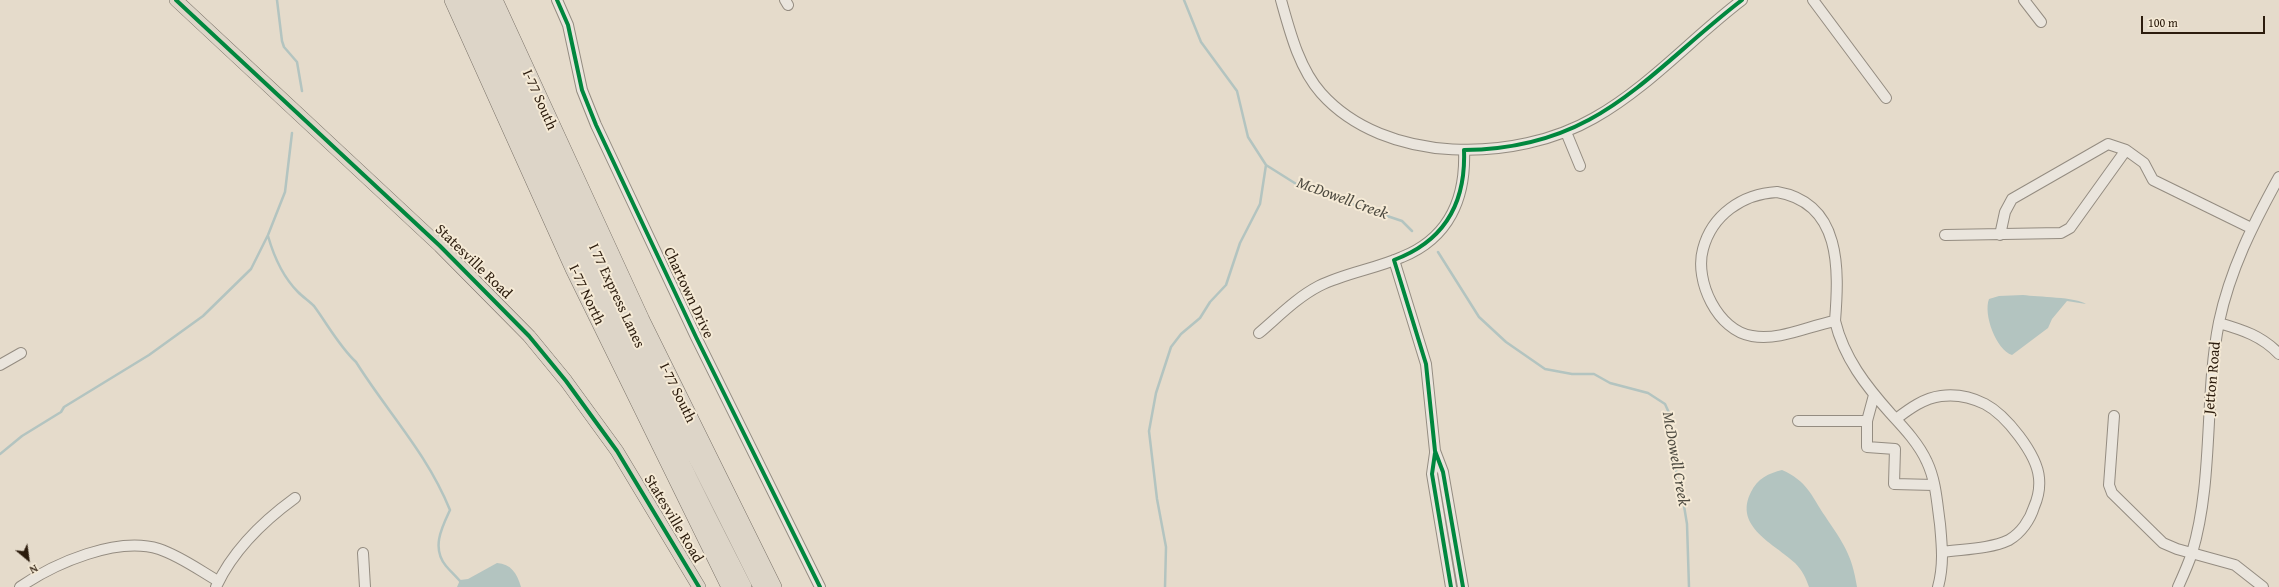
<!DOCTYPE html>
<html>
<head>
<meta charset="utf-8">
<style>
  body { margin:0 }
  #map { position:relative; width:2279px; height:587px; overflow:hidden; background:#e5dbcb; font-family:"Gentium Book Plus",serif }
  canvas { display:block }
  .north { position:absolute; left:8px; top:539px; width:40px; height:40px; -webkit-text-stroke:3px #f5ead6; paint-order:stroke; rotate:151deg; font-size:11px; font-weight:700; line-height:16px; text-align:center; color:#2c1c0d }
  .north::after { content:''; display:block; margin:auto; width:14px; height:18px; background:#2c1c0d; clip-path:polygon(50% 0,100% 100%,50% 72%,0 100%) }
  .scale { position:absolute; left:2141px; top:16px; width:124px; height:18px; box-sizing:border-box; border:2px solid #2c1c0d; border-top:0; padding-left:5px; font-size:12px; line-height:14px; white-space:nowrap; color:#2c1c0d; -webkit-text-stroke:3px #f5ead6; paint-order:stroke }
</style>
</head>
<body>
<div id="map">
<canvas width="2279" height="587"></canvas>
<div class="north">N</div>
<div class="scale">100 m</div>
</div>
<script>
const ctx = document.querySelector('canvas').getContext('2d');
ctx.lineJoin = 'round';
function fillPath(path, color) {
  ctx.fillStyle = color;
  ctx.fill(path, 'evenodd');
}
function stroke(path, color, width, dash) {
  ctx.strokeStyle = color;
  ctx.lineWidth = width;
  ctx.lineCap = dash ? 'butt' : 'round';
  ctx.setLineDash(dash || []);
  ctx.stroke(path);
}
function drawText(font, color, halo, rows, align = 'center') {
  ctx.font = font + ' "Gentium Book Plus",serif';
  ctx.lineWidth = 4;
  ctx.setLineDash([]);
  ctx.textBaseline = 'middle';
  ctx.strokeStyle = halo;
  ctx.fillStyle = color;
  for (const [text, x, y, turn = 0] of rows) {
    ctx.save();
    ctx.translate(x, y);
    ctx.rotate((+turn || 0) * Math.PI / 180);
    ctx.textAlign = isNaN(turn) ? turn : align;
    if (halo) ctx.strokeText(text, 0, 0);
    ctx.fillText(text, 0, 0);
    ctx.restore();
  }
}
fillPath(new Path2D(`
  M2023 295C2038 297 2076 297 2086 304L2067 301 2052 319 2048 328 2012 355C1996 350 1983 314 1989 299L1999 296Z
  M1782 470C1807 481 1811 495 1825 516 1843 543 1852 554 1857 587H1809C1806 578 1802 570 1795 563 1775 544 1733 527 1751 492 1757 479 1769 473 1782 470Z
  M497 563C511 564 517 573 521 587H457L460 580 468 579Z`), '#b3c4c0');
stroke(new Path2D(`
  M277 0 282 41 284 47 297 62 302 91
  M1184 0 1201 42 1237 91 1248 137 1266 165 1301 187 1402 221 1412 231
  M268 236C274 257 282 276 298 292 303 297 309 301 314 306 328 325 339 346 356 362 388 413 427 453 450 510 442 527 431 548 446 566 452 573 459 579 465 587
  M1438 252 1479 317 1506 342 1545 369 1572 374H1594L1610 383 1648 393 1665 404 1670 415 1677 478 1683 500 1687 524 1689 587
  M0 454 22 436 61 412 64 407 149 355 203 316 251 269 268 235 285 192 292 133
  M1165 587 1166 547 1157 499 1149 431 1156 393 1171 347 1181 334 1200 318 1210 302 1226 285 1240 243 1260 204 1266 165`), '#b3c4c0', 2.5);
const minor = new Path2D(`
  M557 0 568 25 582 90 596 125 696 337 820 587
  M785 0 788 5
  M1281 0C1290 32 1299 68 1321 93 1385 165 1516 163 1594 118 1649 87 1692 38 1742 0
  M1813 0 1886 98
  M2024 0 2041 22
  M1566 132 1580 166
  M1777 192C1842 203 1839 270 1835 321 1808 326 1780 341 1752 336 1718 331 1694 281 1703 249 1712 215 1742 194 1777 192Z
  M1945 235 2061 233 2070 228 2126 150 2144 163 2153 180 2251 228
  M2000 235 2005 212 2012 199 2108 144 2126 150
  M1394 260 1426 364 1435 451 1443 472 1463 587
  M1835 321C1844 358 1866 386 1891 414 1904 428 1919 444 1927 462 1936 481 1937 503 1940 524 1942 546 1944 565 1938 587
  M2219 323C2243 330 2262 336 2279 354
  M1259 333C1278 317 1296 298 1319 286 1345 273 1375 269 1402 257 1449 238 1466 198 1464 150
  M0 365 21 353
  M2114 416 2109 485 2112 493 2163 543 2177 549 2235 565 2263 587
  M1896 419C1909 409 1924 398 1941 396 1956 394 1971 397 1985 404 2006 415 2037 454 2039 478 2040 488 2038 498 2034 507 2030 520 2021 533 2009 540 1990 549 1964 549 1943 552
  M1798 421H1867V447L1895 449 1894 484 1934 485
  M1867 421 1874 395
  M1435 453 1432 474 1451 587
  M363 553 365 587
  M20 587C55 563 117 536 159 549 180 556 199 570 218 581
  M216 587C233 550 262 522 295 498
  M2178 587C2183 576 2188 565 2192 553 2214 479 2204 398 2219 322 2230 270 2253 224 2279 177`);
const major = new Path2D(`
  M176 0 440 246 529 336 566 381 617 451 699 587`);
const highway = new Path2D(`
  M452 0 573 269 729 587
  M466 0C553 198 646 394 744 587
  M480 0 630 326 761 587
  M495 0 642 320 774 587`);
stroke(minor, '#948c81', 12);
stroke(major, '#7a7268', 14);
stroke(highway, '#7a7268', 16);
stroke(minor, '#eae5dd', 10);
stroke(major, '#ddd5c8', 13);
stroke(highway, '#ddd5c8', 15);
stroke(new Path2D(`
  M176 0 440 246 529 336 566 381 617 451 699 587
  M557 0 568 25 582 90 596 125 696 337 820 587
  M1435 453 1432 474 1451 587
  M1463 587 1443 472 1435 451 1426 364 1394 260C1445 241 1466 202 1464 150 1598 149 1646 74 1742 0`), '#00873e', 4);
drawText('15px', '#2c1c0d', '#f5ead6', [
  ["I-77 South",539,100,66],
  ["Statesville Road",473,262,44],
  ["Chartown Drive",688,293,65],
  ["I-77 North",586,295,65],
  ["I 77 Express Lanes",616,296,65],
  ["Jetton Road",2213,378,-85],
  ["I-77 South",677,393,64],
  ["Statesville Road",673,519,59]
]);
drawText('italic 16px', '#4e4b41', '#f5ead6', [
  ["McDowell Creek",1342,199,20],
  ["McDowell Creek",1675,459,80]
]);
</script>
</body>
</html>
